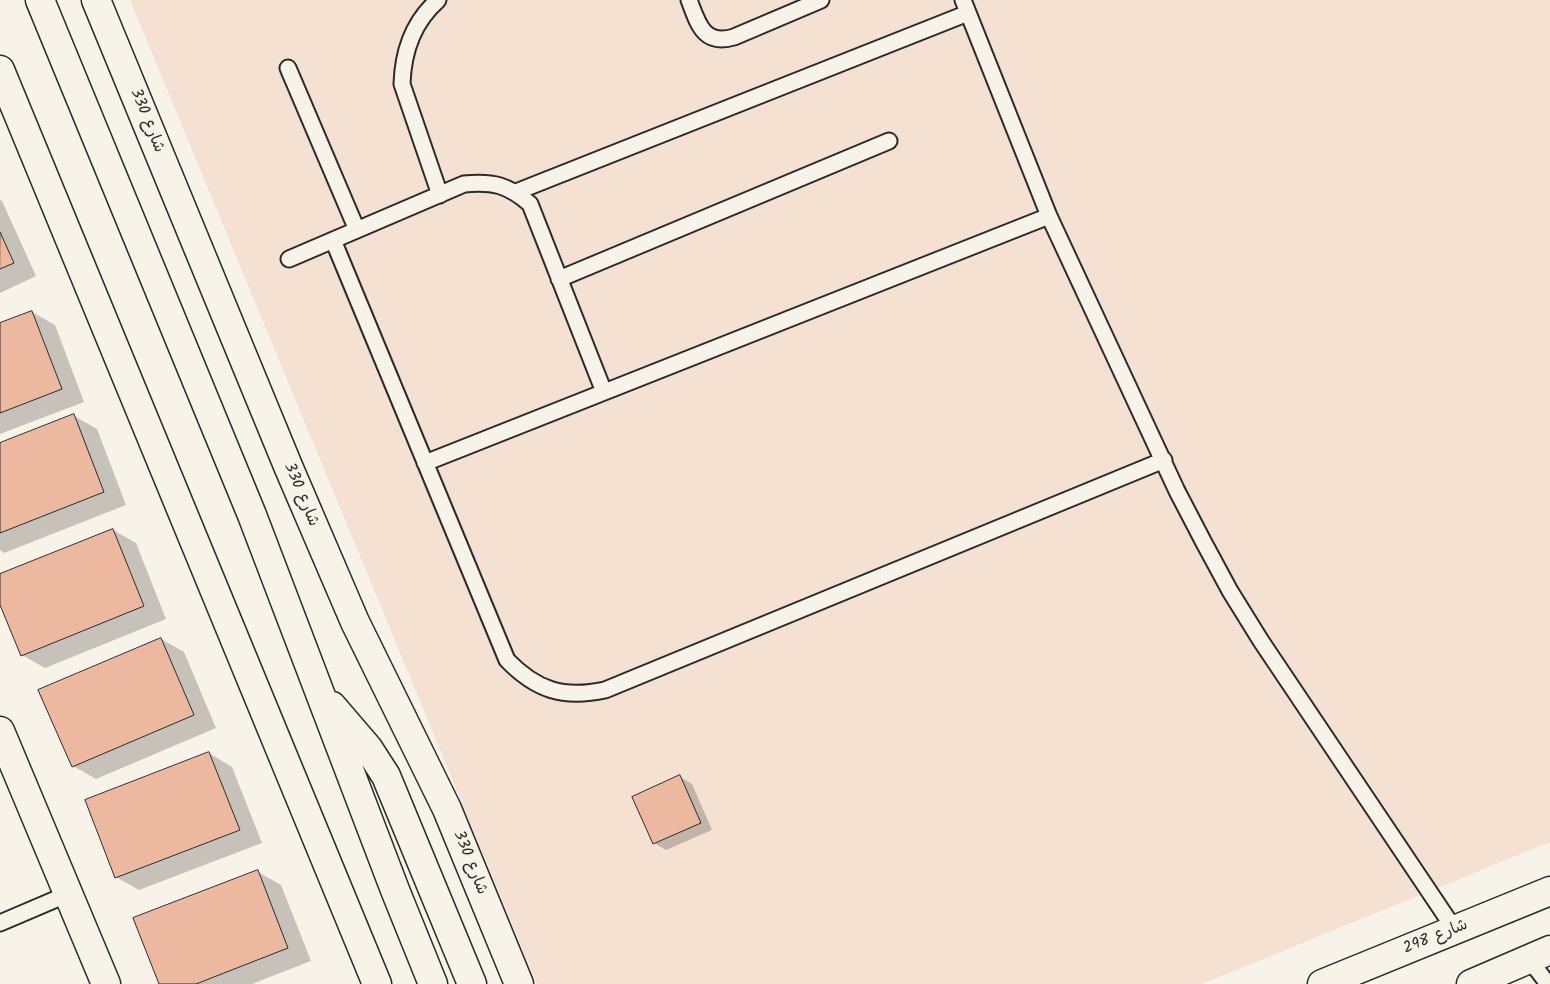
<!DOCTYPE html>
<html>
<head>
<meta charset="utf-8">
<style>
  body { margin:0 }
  canvas { display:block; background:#f7f3e8 }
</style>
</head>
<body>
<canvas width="1550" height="984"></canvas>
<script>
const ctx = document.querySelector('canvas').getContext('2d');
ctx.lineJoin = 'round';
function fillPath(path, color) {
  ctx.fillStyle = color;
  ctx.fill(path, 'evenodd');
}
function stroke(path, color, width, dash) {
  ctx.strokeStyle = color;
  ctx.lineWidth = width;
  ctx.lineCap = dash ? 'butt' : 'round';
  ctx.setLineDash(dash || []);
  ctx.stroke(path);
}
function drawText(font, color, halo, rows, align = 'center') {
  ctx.font = font + ' Kalam,"Playpen Sans Arabic",sans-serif';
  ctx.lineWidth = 4;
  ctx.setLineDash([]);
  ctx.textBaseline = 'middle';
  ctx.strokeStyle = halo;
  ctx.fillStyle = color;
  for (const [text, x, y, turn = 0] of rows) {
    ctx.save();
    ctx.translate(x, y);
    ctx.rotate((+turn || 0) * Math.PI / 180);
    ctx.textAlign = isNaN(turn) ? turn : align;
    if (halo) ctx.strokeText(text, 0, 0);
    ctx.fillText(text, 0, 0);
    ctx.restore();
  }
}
fillPath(new Path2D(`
  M130 0H1550V842L1202 984H537Z`), '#f4e1d2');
fillPath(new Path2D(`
  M0 200 2 201 36 276 0 293Z
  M32 312 55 325 84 402 0 434V324Z
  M74 416 97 429 126 505 4 553 0 550V444Z
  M113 530 136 543 166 619 45 668 22 655 0 601V575Z
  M161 639 184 652 216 728 96 779 73 766Z
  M209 753 232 767 262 843 139 890 116 877Z
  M680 777 692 784 712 830 666 850 654 843Z
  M258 872 281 885 311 961 252 984H161Z`), '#0003');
const building = new Path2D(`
  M0 232 14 263 0 269Z
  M32 311 62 389 0 413V323Z
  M74 414 104 492 0 533V443Z
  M113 529 144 606 21 656 0 605V574Z
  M161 638 194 715 72 767 38 690Z
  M209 752 240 830 115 878 85 800Z
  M680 775 701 823 653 844 632 797Z
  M258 870 288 948 196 984H159L133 918Z`);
fillPath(building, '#edb8a0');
stroke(building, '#2b2b2b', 1);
const service = new Path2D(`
  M438 0C413 22 403 51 402 84L440 195
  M689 0C698 23 703 46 734 37L821 0
  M963 0 1049 216 1177 491 1203 541 1230 591 1261 641 1455 930
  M288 68 357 230
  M516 192 968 13
  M333 240 507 660C536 690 563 699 605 690L1164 460
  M289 259 464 184C493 181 508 185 530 204L604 392
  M559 279 889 141
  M425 463 1049 216
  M0 923 68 894
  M1529 959 1548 984`);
const minor = new Path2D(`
  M0 70 377 984
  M0 731 106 984`);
const tertiary = new Path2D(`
  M40 0 252 515 395 890 433 984
  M96 0 288 466 355 622 447 809 519 984
  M332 706 368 748 386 776 472 984
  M1322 984 1550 891
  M1471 984 1550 950`);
stroke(service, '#2b2b2b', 19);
stroke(minor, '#2b2b2b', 31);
stroke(tertiary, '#2b2b2b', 31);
stroke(service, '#f7f3e8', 15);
stroke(minor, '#f7f3e8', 28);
stroke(tertiary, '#f7f3e8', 28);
drawText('16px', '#2b2b2b', '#f7f3e8', [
  ["شارع 330",146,121,68],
  ["شارع 330",300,495,67],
  ["شارع 330",469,863,68],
  ["شارع 298",1436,938,-22]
]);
</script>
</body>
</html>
